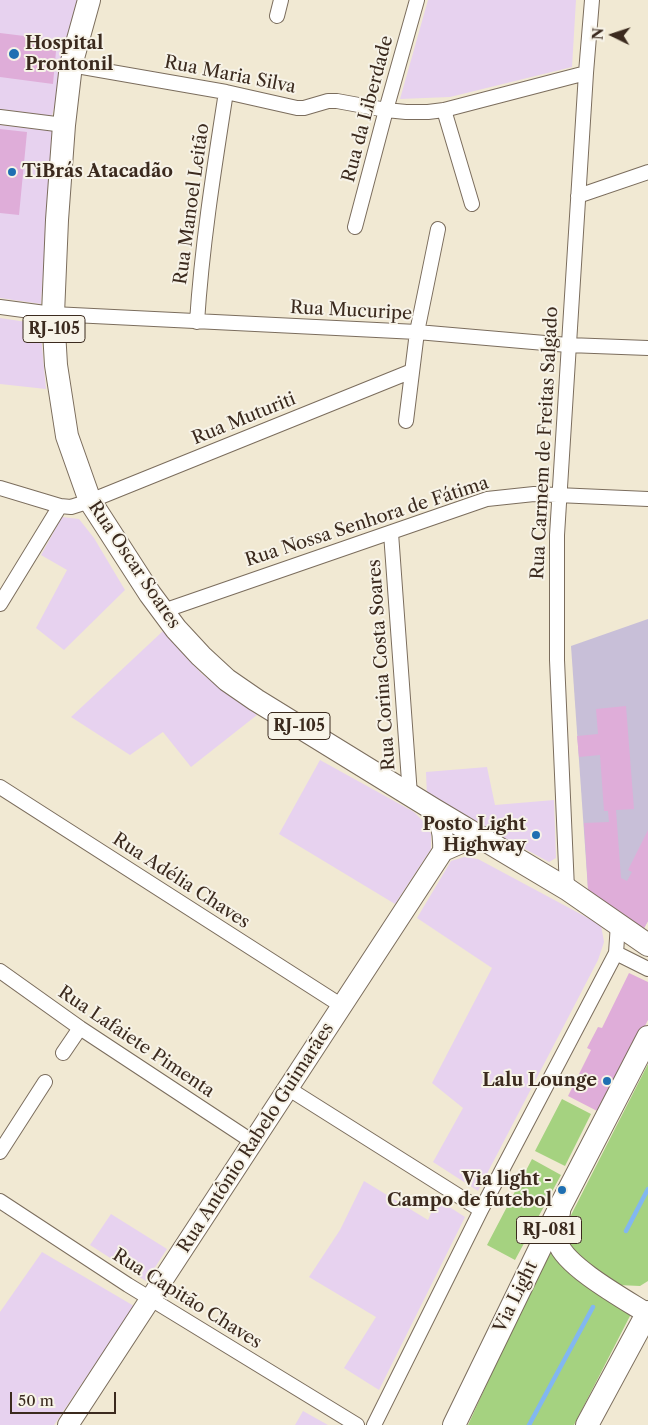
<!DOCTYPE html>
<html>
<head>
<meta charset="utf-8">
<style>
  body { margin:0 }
  #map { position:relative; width:648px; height:1425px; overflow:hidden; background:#f1e9d3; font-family:"Libre Caslon Text",serif }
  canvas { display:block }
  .north { position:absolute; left:588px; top:10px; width:50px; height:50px; -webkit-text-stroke:4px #f7f3e8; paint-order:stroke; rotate:274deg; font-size:14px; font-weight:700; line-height:20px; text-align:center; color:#3b2a1e }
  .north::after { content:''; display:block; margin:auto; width:18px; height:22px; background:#3b2a1e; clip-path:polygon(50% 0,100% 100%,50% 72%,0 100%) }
  .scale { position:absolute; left:10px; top:1392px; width:106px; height:22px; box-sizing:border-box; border:2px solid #3b2a1e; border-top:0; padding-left:6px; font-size:15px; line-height:18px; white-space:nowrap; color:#3b2a1e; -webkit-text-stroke:4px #f7f3e8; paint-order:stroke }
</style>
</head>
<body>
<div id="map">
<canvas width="648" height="1425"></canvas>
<div class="north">N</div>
<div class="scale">50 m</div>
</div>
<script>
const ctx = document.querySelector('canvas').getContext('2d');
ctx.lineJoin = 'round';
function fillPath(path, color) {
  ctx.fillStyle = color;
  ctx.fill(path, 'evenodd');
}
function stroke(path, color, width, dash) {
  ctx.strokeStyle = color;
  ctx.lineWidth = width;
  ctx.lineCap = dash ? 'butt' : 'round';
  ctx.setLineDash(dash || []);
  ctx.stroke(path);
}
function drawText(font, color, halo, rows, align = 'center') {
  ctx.font = font + ' "Libre Caslon Text",serif';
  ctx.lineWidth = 4;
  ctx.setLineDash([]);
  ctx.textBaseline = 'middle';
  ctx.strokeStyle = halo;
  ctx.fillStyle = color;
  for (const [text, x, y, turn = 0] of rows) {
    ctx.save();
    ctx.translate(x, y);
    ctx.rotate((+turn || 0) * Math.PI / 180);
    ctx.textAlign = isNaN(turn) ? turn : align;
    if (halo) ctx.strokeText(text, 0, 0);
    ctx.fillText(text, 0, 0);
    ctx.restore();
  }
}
fillPath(new Path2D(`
  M0 0H80L52 116 0 109Z
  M428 0H576L572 67 450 97 400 99Z
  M0 125 53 131 41 304 0 298Z
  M0 318 40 324 46 389 0 384Z
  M62 517 79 519 94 538 125 590 64 650 36 628 67 570 41 555Z
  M163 631 202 674 257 715 191 767 163 732 130 755 71 717Z
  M320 760 414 812 423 821 431 834V849L395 904 279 834Z
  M487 767 495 805 554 800 556 858 549 862 427 796 426 772Z
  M464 857 478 859 601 925 604 942 598 960 478 1191 433 1162 463 1108 432 1083 492 968 417 918 451 861Z
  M364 1181 428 1220 437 1199 465 1217 379 1390 344 1368 376 1317 309 1277 340 1230Z
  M111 1214 167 1249 146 1281 90 1245Z
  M42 1252 134 1306 54 1425H0V1312Z
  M303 1411 328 1425H295Z`), '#e7d2ef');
fillPath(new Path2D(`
  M648 619V921L643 930 588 889 571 646Z`), '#c8bfd8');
fillPath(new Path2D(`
  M648 1064V1281L640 1286 618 1285 575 1260 565 1242 568 1221Z
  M562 1099 591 1114 565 1166 535 1151Z
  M532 1159 561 1175 515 1260 487 1245Z
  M550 1246 560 1264 573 1277 631 1314 574 1425H468Z`), '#a5d280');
stroke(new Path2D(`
  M626 1231 648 1189
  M529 1425 593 1307`), '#82b7f0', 4.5);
fillPath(new Path2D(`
  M0 33 57 40 53 84 0 77Z
  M0 129 27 132 19 215 0 213Z
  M626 706 634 809 616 810 621 878 627 881 632 872 628 870 648 830V921L643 930 591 893 588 889 584 823 609 822 608 811H604L600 755 579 757 577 736 598 734 596 709Z
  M629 973 648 982V1020L601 1113 568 1096 591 1050 587 1048 598 1027 602 1028Z`), '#dfadd9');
const street = new Path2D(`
  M277 16 281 0
  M71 65 226 92 297 108H304L328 101H337L386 110 406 112H428L444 110 586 73
  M444 110 472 204
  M0 117 64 125
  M578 196 648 172
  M355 227 386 110 417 0
  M0 307 53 314 417 332 568 345 648 348
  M197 322C202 244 214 169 226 92
  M406 421 417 332 438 229
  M0 488 60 506 71 507 90 501 412 371
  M391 533 410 795
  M0 604 60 506
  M163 611 487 499 534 494 648 499
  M0 787 342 1006
  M567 889 557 660V535L586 73 592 0
  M616 953 648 969
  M0 971 80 1028 253 1142
  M63 1053 80 1028
  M289 1089 481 1210
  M0 1152 45 1082
  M0 1201 128 1285 357 1425
  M374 1425 481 1210 616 953 618 924`);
const secondary = new Path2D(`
  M443 851 466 841 483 838
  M560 1212C558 1222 555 1232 558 1243 566 1267 626 1300 648 1314
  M68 1425 443 851C444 835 442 822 433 809`);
const primary = new Path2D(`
  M89 0 71 65 64 125 57 220 53 314 56 365 67 436 90 501 150 594 176 629 201 656 227 680 256 700 433 809 567 889 648 945
  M454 1425 561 1205 648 1037
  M587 1425 648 1312`);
stroke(street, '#7b6d5d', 16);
stroke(secondary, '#7b6d5d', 22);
stroke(primary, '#7b6d5d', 24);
stroke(street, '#fff', 14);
stroke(secondary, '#fff', 20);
stroke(primary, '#fff', 22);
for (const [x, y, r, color] of [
  [14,54,6,"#1f6fb2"],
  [12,172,5,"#1f6fb2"],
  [536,835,5,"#1f6fb2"],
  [607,1081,5,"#1f6fb2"],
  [562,1190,5,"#1f6fb2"]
]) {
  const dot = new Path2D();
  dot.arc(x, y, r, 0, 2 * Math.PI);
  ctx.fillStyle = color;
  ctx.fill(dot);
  stroke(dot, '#f7f3e8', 2);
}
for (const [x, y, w] of [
  [54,329,62],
  [299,726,62],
  [549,1230,65]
]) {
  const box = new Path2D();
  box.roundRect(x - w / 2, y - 13.5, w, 27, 4);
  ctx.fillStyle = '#f7f3e8';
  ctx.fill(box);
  stroke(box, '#3b2a1e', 1);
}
drawText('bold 16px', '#3b2a1e', null, [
  ["RJ-105",54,329],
  ["RJ-105",299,726],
  ["RJ-081",549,1230]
]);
drawText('bold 18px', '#3b2a1e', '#f7f3e8', [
  ["Hospital",25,44,"left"],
  ["Prontonil",25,65,"left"],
  ["TiBrás Atacadão",22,172,"left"],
  ["Posto Light",526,825],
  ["Highway",526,846],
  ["Lalu Lounge",597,1081],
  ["Via light -",552,1180],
  ["Campo de futebol",552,1201]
], 'right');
drawText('18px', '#3b2a1e', '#f7f3e8', [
  ["Rua Maria Silva",230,75,11],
  ["Rua da Liberdade",368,109,-75],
  ["Rua Manoel Leitão",192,204,-82],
  ["Rua Mucuripe",351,311,3],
  ["Rua Muturiti",244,419,-22],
  ["Rua Carmem de Freitas Salgado",545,443,-87],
  ["Rua Nossa Senhora de Fátima",367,522,-18],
  ["Rua Oscar Soares",134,565,56],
  ["Rua Corina Costa Soares",382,665,-94],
  ["Rua Adélia Chaves",181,881,33],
  ["Rua Lafaiete Pimenta",136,1042,34],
  ["Rua Antônio Rabelo Guimarães",256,1138,-57],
  ["Via Light",516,1297,-64],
  ["Rua Capitão Chaves",187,1299,32]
]);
</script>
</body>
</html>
